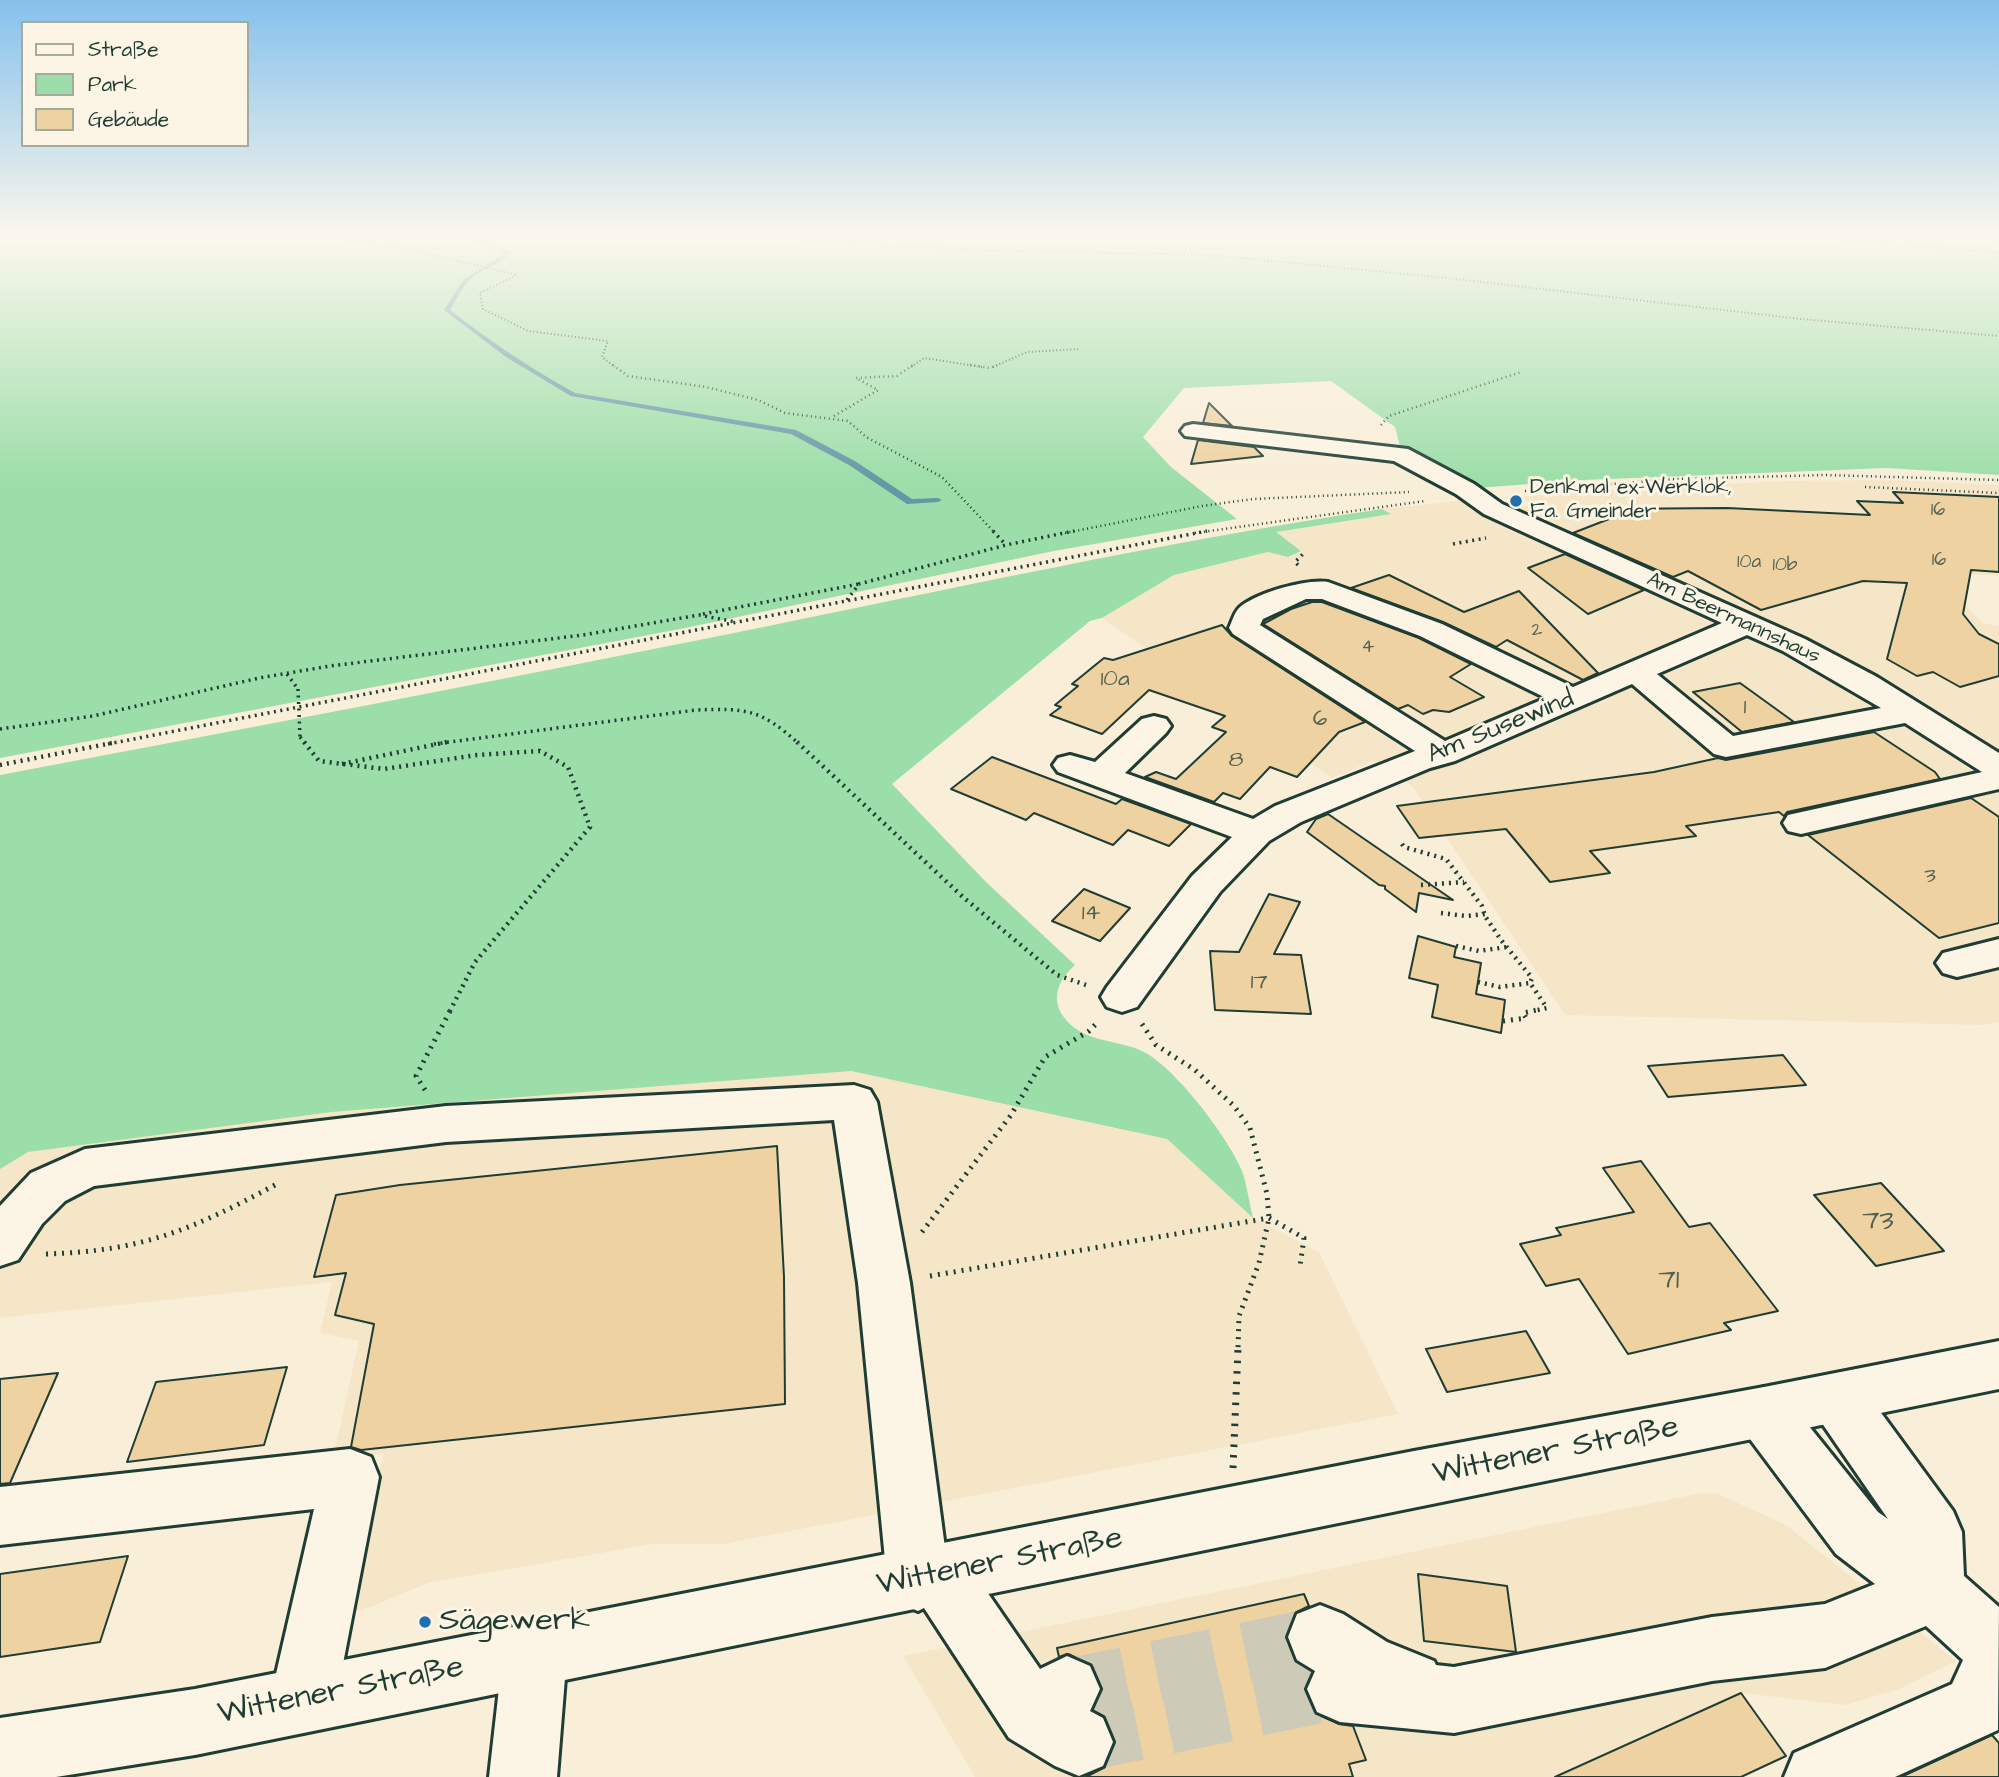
<!DOCTYPE html>
<html>
<head>
<meta charset="utf-8">
<style>
  body { margin:0 }
  #map { position:relative; width:1999px; height:1777px; overflow:hidden; background:#f9eed8; font-family:"Architects Daughter",sans-serif }
  canvas { display:block }
  .legend { position:absolute; left:21px; top:21px; width:228px; height:126px; box-sizing:border-box; background:#fcf5e5; border:2px solid #a4ab9e; margin:0; padding:9px 12px; list-style:none; font-size:21px; color:#1f3d34 }
  .legend li { display:flex; align-items:center; gap:14px; height:35px }
  .legend b { width:35px; border:2px solid #a4ab9e }
</style>
</head>
<body>
<div id="map">
<canvas width="1999" height="1777"></canvas>
<ul class="legend">
<li><b style="height:9px;background:#fcf5e5"></b>Straße</li>
<li><b style="height:19px;background:#9cdea9"></b>Park</li>
<li><b style="height:19px;background:#eed2a2"></b>Gebäude</li>
</ul>
</div>
<script>
const ctx = document.querySelector('canvas').getContext('2d');
ctx.lineJoin = 'round';
function fillPath(path, color) {
  ctx.fillStyle = color;
  ctx.fill(path, 'evenodd');
}
function stroke(path, color, width, dash) {
  ctx.strokeStyle = color;
  ctx.lineWidth = width;
  ctx.lineCap = dash ? 'butt' : 'round';
  ctx.setLineDash(dash || []);
  ctx.stroke(path);
}
function drawText(font, color, halo, rows, align = 'center') {
  ctx.font = font + ' "Architects Daughter",sans-serif';
  ctx.lineWidth = 6;
  ctx.setLineDash([]);
  ctx.textBaseline = 'middle';
  ctx.strokeStyle = halo;
  ctx.fillStyle = color;
  for (const [text, x, y, turn = 0] of rows) {
    ctx.save();
    ctx.translate(x, y);
    ctx.rotate((+turn || 0) * Math.PI / 180);
    ctx.textAlign = isNaN(turn) ? turn : align;
    if (halo) ctx.strokeText(text, 0, 0);
    ctx.fillText(text, 0, 0);
    ctx.restore();
  }
}
fillPath(new Path2D(`
  M1893 480 1999 485V576L1933 572 1983 623 1999 626V1022L1981 1025 1565 1015 1412 786 1373 761 1332 778 1102 618 1174 575 1268 552 1288 557 1301 551 1275 532 1390 513 1382 509 1485 498 1511 509 1531 505 1522 497 1584 491 1786 481Z
  M851 1071 1167 1139 1253 1218 1319 1252 1398 1414 723 1544H653L428 1583 373 1606 341 1615 384 1453 332 1463 359 1341 320 1333 332 1282 0 1318V1167L28 1150 332 1112Z
  M1716 1493 1786 1525 1956 1661 1899 1689 1845 1705 1742 1693 1553 1777H975L903 1656 1696 1494Z`), '#f6e6c8');
fillPath(new Path2D(`
  M0 235H1999V475L1887 468 1583 480 1477 488 1401 451 1395 427 1331 381 1184 388 1143 437 1171 467 1237 519 1054 551 685 628 0 758Z
  M1382 509 1391 514 1276 532 1301 551 1288 557 1268 552 1174 575 1102 618 1090 621 892 784 986 882 1075 965C1060 978 1050 997 1063 1016 1081 1042 1113 1039 1140 1050 1172 1063 1229 1138 1242 1171 1247 1185 1249 1202 1253 1218L1167 1139 851 1071 332 1112 28 1152 0 1169V775C243 729 486 683 729 634 946 590 1162 542 1382 509Z`), '#9cdea9');
fillPath(new Path2D(`
  M460 235H466L512 252C501 264 486 267 473 277 463 285 457 298 450 310 490 341 531 369 575 393L796 430 855 461 912 499 938 498 942 500 938 502 907 504 849 465 791 434 571 396 506 357 444 310 464 279 505 253Z`), '#6398a6');
const building = new Path2D(`
  M1209 403 1232 426 1203 423Z
  M1198 440 1254 447 1263 456 1191 464Z
  M1893 492 1999 497V572L1971 570 1963 614 1979 634 1999 644V676L1960 687 1933 672 1917 676 1887 659 1907 583 1863 581 1761 610 1688 571 1673 577 1573 533 1609 519 1599 509 1727 508 1870 515 1857 501 1903 503Z
  M1565 554 1644 590 1588 614 1528 568Z
  M1389 575 1464 612 1519 591 1598 673 1583 680 1507 640 1496 647 1443 622 1351 588Z
  M1312 602H1322L1419 638 1471 664 1450 677 1484 697 1449 712 1433 710 1423 714 1408 705 1398 709 1263 624 1291 609Z
  M1222 625 1232 636 1365 722 1339 732 1297 777 1270 767 1240 799 1223 793 1214 802 1145 777 1156 772 1176 779 1226 732 1212 727 1225 716 1149 690 1102 734 1050 715 1061 707 1055 705 1078 686 1072 684 1104 658 1113 660Z
  M1740 683 1794 722 1742 732 1693 692Z
  M1874 732 1935 772 1940 779 1787 812 1784 816 1779 812 1686 826 1696 836 1590 851 1610 873 1550 882 1506 829 1419 838 1397 806 1654 772 1718 758 1726 760Z
  M992 757 1116 804 1122 799 1191 824 1169 846 1128 830 1113 845 1034 813 1026 820 951 789Z
  M1971 798 1999 817V923L1939 938 1808 835Z
  M1328 814 1453 900 1419 893 1416 912 1385 889V886L1379 885 1307 832 1316 819Z
  M1084 889 1130 908 1100 941 1052 921Z
  M1269 894 1300 902 1274 954 1301 955 1311 1014 1215 1010 1210 951 1239 952Z
  M1418 936 1456 947 1454 957 1481 963 1476 994 1505 1000 1501 1033 1432 1017 1438 985 1409 978Z
  M1783 1055 1806 1085 1668 1097 1648 1066Z
  M777 1146 784 1277 785 1404 361 1450 351 1447 374 1324 335 1315 346 1273 314 1277 336 1195 400 1185Z
  M1641 1161 1689 1227 1710 1223 1778 1311 1724 1323 1731 1330 1628 1354 1579 1279 1546 1286 1520 1244 1561 1235 1556 1228 1634 1212 1603 1168Z
  M1881 1183 1944 1251 1876 1266 1814 1195Z
  M1526 1331 1550 1373 1447 1392 1426 1349Z
  M287 1367 264 1445 127 1462 156 1382Z
  M58 1373 10 1483 0 1484V1379Z
  M128 1556 100 1642 0 1657V1574Z
  M1418 1574 1507 1586 1516 1652 1424 1641Z
  M1304 1594 1309 1606 1295 1613 1286 1638 1295 1661 1312 1672 1305 1690 1315 1713 1339 1724 1353 1726 1366 1760 1349 1764 1353 1777H1086L1105 1767 1115 1741 1105 1717 1093 1710 1102 1688 1092 1665 1068 1654 1059 1657 1057 1648Z
  M1741 1693 1786 1756 1741 1777H1555Z
  M1992 1735 1999 1743V1777H1901Z`);
fillPath(building, '#eed2a2');
stroke(building, '#1f3d34', 2);
stroke(new Path2D(`
  M1067 1689 1320 1637
  M1079 1742 1340 1689`), '#cdcbb7', 60, [60, 31]);
const minor = new Path2D(`
  M1193 424 1408 449 1474 484 1502 504 1805 639 1877 677 1999 753V789L1801 834 1788 831 1783 823 1788 815 1982 772 1905 723 1726 757 1714 754 1632 684 1455 761 1430 768 1301 822 1269 841 1220 892 1137 1007 1122 1012 1107 1007 1101 997 1107 987 1192 876 1232 837 1058 772 1053 765 1058 758 1070 755 1095 762 1142 719 1154 716 1166 719 1171 726 1166 733 1125 773 1253 819 1275 806 1415 751 1233 634 1229 628C1232 622 1234 613 1239 608 1256 593 1305 579 1328 582L1442 624 1573 687 1722 623 1484 514 1456 494 1394 461 1185 436 1181 431 1185 426ZM1306 599H1322L1420 636 1546 698 1445 741 1260 625 1263 619ZM1747 635 1783 651 1881 708 1733 736 1657 674Z
  M1999 939V967L1957 977 1943 973 1936 963 1943 953Z
  M854 1085 870 1090 877 1102 910 1283 945 1548 961 1554 1040 1669 1067 1656 1090 1666 1100 1689 1090 1711 1103 1718 1113 1742 1103 1766 1079 1776 1055 1766 1009 1738 924 1608 918 1611 896 1602 887 1580 858 1283 834 1120 446 1142 94 1186 65 1201 42 1224 18 1260 0 1266V1206L31 1173 85 1149 446 1106Z
  M1837 1373 1857 1380 1953 1511 1962 1532 1964 1576 1999 1607 1998 1730 1895 1777H1784L1794 1753 1952 1684 1963 1660 1926 1626 1825 1668 1712 1681 1454 1733 1340 1722 1317 1712 1307 1689 1315 1671 1297 1660 1288 1637 1297 1614 1320 1605 1343 1614 1387 1642 1434 1661 1436 1665 1454 1667 1712 1617 1825 1604 1875 1584 1836 1554 1744 1431 1736 1413 1744 1395 1764 1387 1784 1395 1878 1512 1888 1519 1817 1416 1809 1398 1817 1380Z
  M350 1449 371 1457 379 1477 336 1700 326 1723 303 1733 280 1723 270 1700 314 1509 0 1545V1487Z
  M535 1621 558 1630 567 1653 557 1777H489L503 1653 512 1630Z`);
const major = new Path2D(`
  M1999 1341V1389L195 1755 56 1777H0V1718L195 1689 1414 1451 1764 1387Z`);
stroke(minor, '#1f3d34', 6);
stroke(major, '#1f3d34', 6);
stroke(new Path2D(`
  M319 235 403 248 517 275 480 293 483 309 528 331 608 341 602 357 615 367
  M733 235 975 250 1210 255 1447 278 1801 319 1999 336
  M1793 235 1999 253
  M1884 235 1917 243
  M386 243 422 235
  M906 243 1000 235
  M911 367 924 358 982 367
  M993 367 1027 352 1080 349`), '#1f3d34', 2, [1, 2.5]);
stroke(new Path2D(`
  M613 365 628 376 706 387 758 400 785 413 848 421 866 437 942 477 995 533
  M970 365 990 368 997 365
  M834 416 878 390 856 378 897 376 913 365
  M1381 425 1389 416 1521 372
  M1865 487 1999 493
  M1525 491 1675 479 1824 475 1999 480
  M1065 533 1202 506 1253 499 1409 492
  M1195 533 1425 501`), '#1f3d34', 2.5, [1, 3.5]);
stroke(new Path2D(`
  M993 531 1006 545
  M1453 544 1486 538
  M1298 565 1295 562 1305 552
  M847 600 859 584 1006 545 1074 531
  M703 614 859 584
  M287 674 298 689
  M0 729 93 716 259 678 330 666 583 635 699 615 736 622
  M300 737 306 744
  M108 744 1207 531
  M434 744 696 710C746 708 761 709 799 744`), '#1f3d34', 3.5, [2, 4.5]);
stroke(new Path2D(`
  M304 742 319 761 384 769 477 755 540 751 568 767 590 827 475 962 450 1011
  M797 742 964 898 1057 975 1086 985
  M342 764 447 742
  M0 765 117 742
  M1402 844 1404 847 1446 859 1482 906 1485 916 1501 940 1532 978 1530 983 1547 1008 1533 1011
  M1421 885 1464 882
  M1441 913 1466 916 1485 914
  M1456 946 1479 951 1507 947
  M1478 982 1500 987 1530 983`), '#1f3d34', 4.5, [2, 5]);
stroke(new Path2D(`
  M1503 1021 1526 1018 1523 1013 1541 1009
  M1142 1024 1156 1045 1195 1070 1234 1106 1250 1128 1267 1194 1269 1218 1259 1263 1239 1316 1238 1349
  M425 1090 416 1076 451 1009
  M922 1232 1011 1115 1045 1057 1089 1031 1098 1022
  M46 1254C143 1251 191 1230 275 1185
  M930 1276 1269 1218 1304 1238 1300 1266`), '#1f3d34', 5, [2, 6]);
stroke(new Path2D(`
  M1233 1468 1238 1348`), '#1f3d34', 7, [2.5, 8]);
fillPath(minor, '#fcf5e5');
fillPath(major, '#fcf5e5');
stroke(new Path2D(`
  M298 689 300 737`), '#1f3d34', 3.5, [2, 4.5]);
const sky = ctx.createLinearGradient(0, 0, 0, 483);
sky.addColorStop(0, '#85c1ec');
sky.addColorStop(0.49, '#fcf7ed');
sky.addColorStop(1, '#fcf7ed00');
ctx.fillStyle = sky;
ctx.fillRect(0, 0, 1999, 483);
for (const [x, y, r, color] of [
  [1516,501,7,"#1f6fb2"],
  [425,1622,7,"#1f6fb2"]
]) {
  const dot = new Path2D();
  dot.arc(x, y, r, 0, 2 * Math.PI);
  ctx.fillStyle = color;
  ctx.fill(dot);
  stroke(dot, '#fcf5e5', 2.5);
}
drawText('19px', '#536250', null, [
  ["16",1938,511],
  ["16",1939,561],
  ["10a",1749,563],
  ["10b",1785,566],
  ["2",1537,631],
  ["4",1368,648]
]);
drawText('21px', '#1f3d34', '#fcf5e5', [
  ["Denkmal ex-Werklok,",1530,489],
  ["Fa. Gmeinder",1530,513]
], 'left');
drawText('21px', '#1f3d34', '#fcf5e5', [
  ["Am Beermannshaus",1733,619,25]
]);
drawText('23px', '#536250', null, [
  ["10a",1115,680],
  ["1",1745,708],
  ["6",1320,720],
  ["8",1236,761],
  ["3",1930,877],
  ["14",1091,914],
  ["17",1259,983]
]);
drawText('26px', '#1f3d34', '#fcf5e5', [
  ["Am Susewind",1501,728,-22]
]);
drawText('28px', '#536250', null, [
  ["73",1878,1223],
  ["71",1669,1282]
]);
drawText('32px', '#1f3d34', '#fcf5e5', [
  ["Wittener Straße",1556,1452,-11],
  ["Wittener Straße",1000,1563,-11],
  ["Wittener Straße",341,1692,-11]
]);
drawText('32px', '#1f3d34', '#fcf5e5', [
  ["Sägewerk",439,1622]
], 'left');
</script>
</body>
</html>
